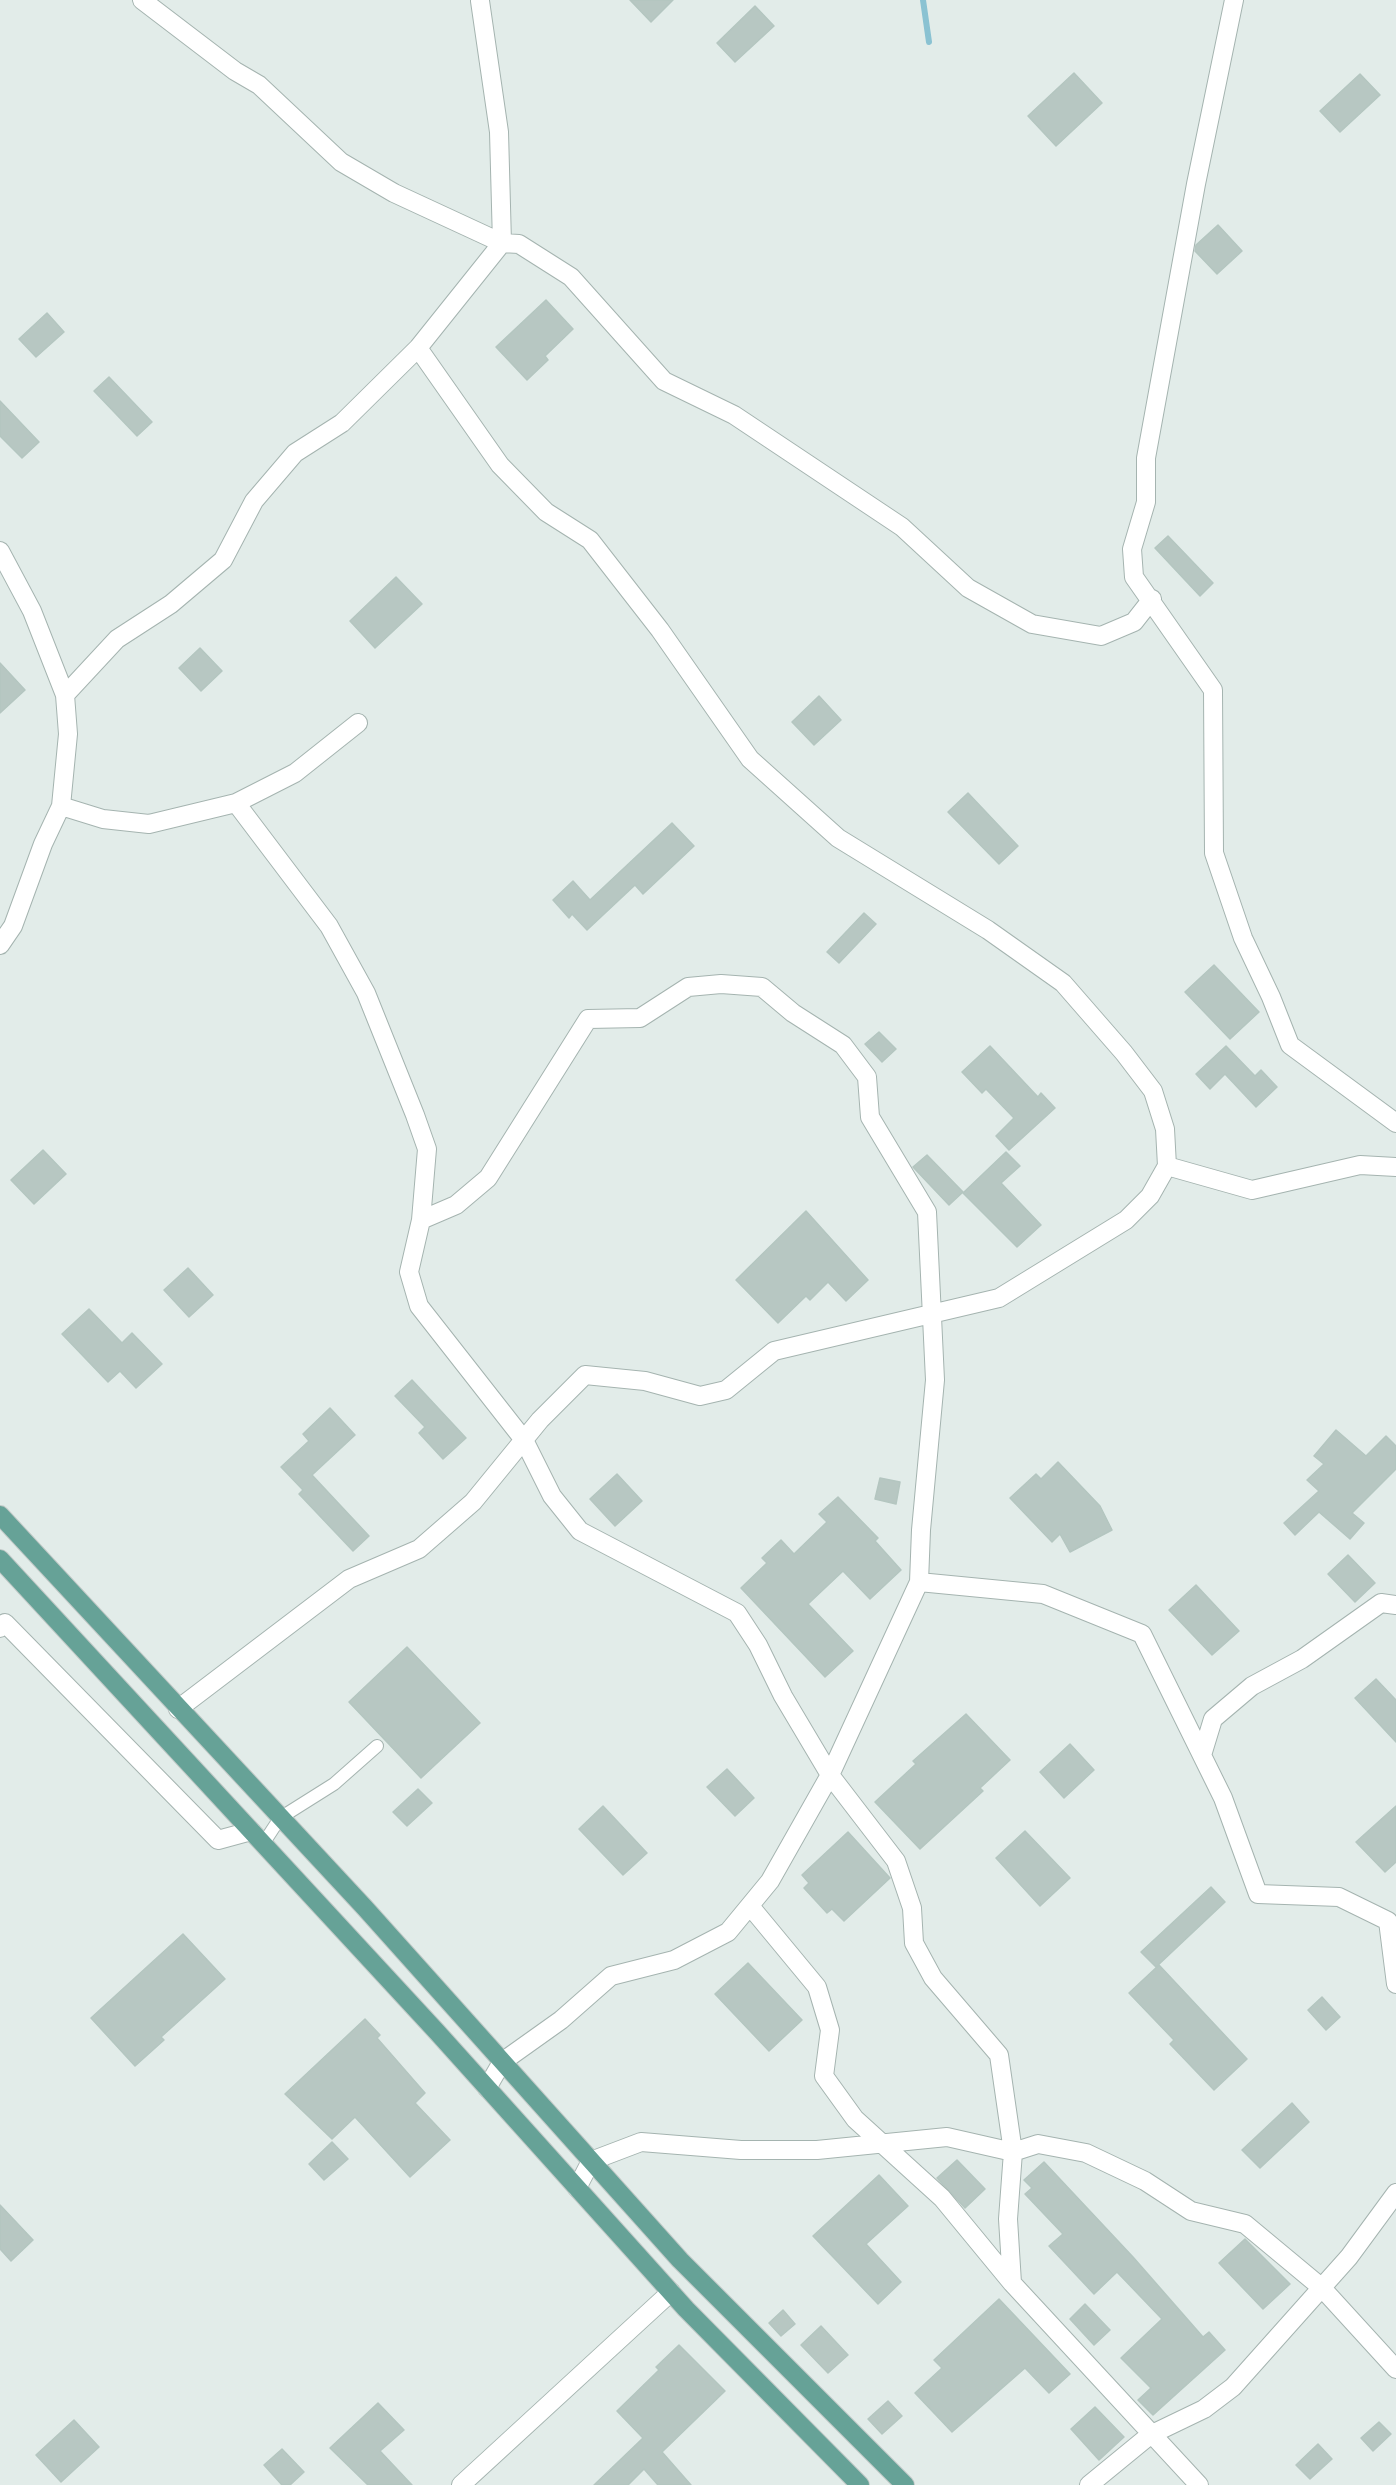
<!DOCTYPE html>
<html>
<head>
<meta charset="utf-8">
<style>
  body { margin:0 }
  canvas { display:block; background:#e2ece9 }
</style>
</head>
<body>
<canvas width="1396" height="2485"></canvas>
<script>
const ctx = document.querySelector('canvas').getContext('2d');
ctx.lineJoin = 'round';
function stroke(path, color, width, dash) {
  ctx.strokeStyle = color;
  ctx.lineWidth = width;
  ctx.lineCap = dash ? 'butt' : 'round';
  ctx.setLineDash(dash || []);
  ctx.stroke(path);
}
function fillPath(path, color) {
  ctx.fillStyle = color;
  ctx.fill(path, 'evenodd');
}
stroke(new Path2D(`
  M923 0 929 42`), '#8ac2d2', 6);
const building = new Path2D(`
  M630 0H673L651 22Z
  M755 6 774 26 735 62 717 43Z
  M1074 73 1102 103 1056 146 1028 116Z
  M1360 74 1380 95 1340 132 1320 111Z
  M1218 225 1242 251 1217 274 1195 251 1196 245Z
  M546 300 573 329 545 356 548 360 527 380 496 347Z
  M47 313 64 332 36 357 19 339Z
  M109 377 152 422 137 436 94 391Z
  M0 401 39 442 22 458 0 436Z
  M1168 536 1213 583 1200 596 1155 548Z
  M396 577 422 604 375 648 350 621Z
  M200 648 222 671 201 691 179 668Z
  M0 663 25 690 0 713Z
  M819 696 841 720 814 745 792 722Z
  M968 793 1018 846 999 864 948 812Z
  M672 823 694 846 643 894 635 885 587 930 572 914 569 918 553 900 573 881 590 900Z
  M864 913 876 924 839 963 827 952Z
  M1214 965 1259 1012 1230 1039 1185 992Z
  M879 1032 896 1049 882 1062 865 1044Z
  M990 1046 1038 1097 1041 1093 1055 1108 1009 1150 996 1136 1014 1118 986 1089 982 1093 962 1072Z
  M1226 1046 1255 1076 1261 1070 1277 1087 1256 1107 1225 1074 1210 1089 1196 1074Z
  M43 1150 66 1174 34 1204 11 1180Z
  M1006 1152 1020 1166 1001 1183 1041 1225 1017 1247 963 1193Z
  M927 1155 963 1192 949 1205 913 1167Z
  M806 1211 868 1280 846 1301 828 1282 810 1300 806 1296 778 1323 736 1280Z
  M188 1268 213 1295 189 1317 164 1290Z
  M89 1309 122 1343 132 1333 162 1364 136 1388 120 1371 108 1382 62 1334Z
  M412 1380 466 1438 443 1459 419 1433 425 1427 395 1396Z
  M330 1408 355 1435 312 1475 369 1536 353 1551 299 1494 303 1490 281 1467 309 1441 303 1434Z
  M1336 1430 1366 1456 1386 1436 1396 1446V1469L1352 1513 1364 1523 1350 1539 1319 1512 1295 1535 1284 1523 1319 1491 1307 1480 1324 1464 1314 1456Z
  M1058 1462 1100 1506 1112 1530 1070 1552 1060 1534 1052 1542 1010 1498 1036 1474 1041 1479Z
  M617 1474 642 1501 615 1526 590 1499Z
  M880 1478 900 1482 896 1504 875 1499Z
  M838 1497 878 1538 875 1541 901 1570 870 1599 843 1571 808 1604 853 1651 825 1677 741 1588 767 1563 762 1558 781 1540 794 1554 827 1522 819 1514Z
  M1348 1555 1375 1583 1355 1602 1328 1574Z
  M1196 1585 1239 1631 1212 1655 1169 1610Z
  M407 1647 480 1723 421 1778 349 1702Z
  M1376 1679 1396 1700V1742L1355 1698Z
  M966 1714 1010 1760 980 1788 983 1791 920 1849 875 1802 916 1764 913 1761Z
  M1070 1744 1094 1770 1064 1798 1040 1772Z
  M727 1769 754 1798 735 1816 707 1787Z
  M418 1789 432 1803 407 1826 393 1812Z
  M603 1806 647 1853 623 1875 579 1829Z
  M1396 1806V1862L1385 1872 1356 1842Z
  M1025 1831 1070 1878 1040 1906 996 1858Z
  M848 1832 890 1878 844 1921 832 1909 827 1913 804 1888 809 1883 802 1875Z
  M1211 1887 1225 1902 1156 1967 1141 1952Z
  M183 1934 225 1979 161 2037 164 2040 135 2066 91 2018Z
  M748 1963 802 2020 769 2051 715 1994Z
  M1159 1965 1247 2059 1214 2090 1170 2044 1174 2040 1129 1993Z
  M1322 1997 1340 2017 1326 2030 1308 2010Z
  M365 2019 380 2035 377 2038 425 2093 415 2103 450 2140 410 2177 355 2117 332 2139 285 2094Z
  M1292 2103 1309 2122 1260 2168 1242 2150Z
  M332 2142 348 2159 324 2180 309 2164Z
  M957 2160 985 2189 965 2208 937 2178Z
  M1044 2162 1133 2257 1203 2337 1209 2332 1225 2350 1153 2415 1138 2400 1151 2388 1121 2358 1162 2319 1117 2272 1094 2294 1049 2246 1063 2234 1025 2194 1032 2188 1024 2180Z
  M879 2175 908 2206 866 2244 901 2282 878 2304 813 2236Z
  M0 2205 33 2240 11 2261 0 2249Z
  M1245 2239 1290 2284 1263 2309 1219 2263Z
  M999 2299 1070 2374 1049 2393 1025 2368 952 2432 915 2393 942 2368 934 2360Z
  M1085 2304 1110 2330 1094 2345 1070 2319Z
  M783 2310 795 2324 781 2336 769 2323Z
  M821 2326 848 2355 828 2373 801 2345Z
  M679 2345 725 2391 662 2452 691 2485H658L644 2469 628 2485H594L643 2438 617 2411 659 2370 656 2367Z
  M888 2401 902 2416 882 2434 868 2419Z
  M378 2403 404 2430 380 2451 412 2485H368L330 2448Z
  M1095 2407 1124 2437 1099 2460 1071 2429Z
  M74 2420 99 2447 61 2482 36 2455Z
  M1379 2422 1391 2434 1373 2451 1361 2438Z
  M1318 2444 1332 2459 1310 2479 1296 2465Z
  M282 2449 304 2472 290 2485H282L264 2465Z`);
fillPath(building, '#b7c7c2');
stroke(building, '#b4c6c0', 1.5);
const lane = new Path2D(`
  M263 1844 280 1818 334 1784 377 1746`);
const street = new Path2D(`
  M142 0 235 71 259 85 341 162 394 193 502 243 519 244 571 277 664 381 734 415 902 527 968 588 1032 624 1101 636 1134 622 1152 599
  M1234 0 1196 184 1146 458V502L1132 549 1134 577 1213 690 1214 853 1243 938 1271 997 1290 1045 1396 1123
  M0 551 32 611 65 695 68 734 61 806 43 844 13 926 0 945
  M65 695 117 639 171 604 223 560 254 501 295 453 342 423 418 348 502 243 499 132 480 1
  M236 803 329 926 366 993 415 1115 427 1149 421 1220 409 1272 419 1306 524 1440 552 1496 580 1531 737 1613 758 1645 783 1696 830 1775 896 1861 912 1908 914 1943 933 1978 999 2055 1013 2152 1008 2219 1012 2283
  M61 806 103 819 149 824 236 803 295 773 358 723
  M1167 1166 1252 1190 1360 1165 1396 1167
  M421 1220 456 1205 488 1178 588 1019 640 1018 688 987 721 984 762 987 793 1013 843 1045 867 1077 870 1117 927 1212 935 1380 921 1530 919 1582 830 1775 770 1881 728 1932 674 1960 611 1976 561 2020 502 2062 487 2088
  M919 1582 1043 1594 1142 1634 1223 1798 1258 1894 1339 1897 1388 1921 1396 1984
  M0 1628 5 1623 218 1840 251 1831
  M178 1709 349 1579 419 1549 473 1502 540 1420 585 1375 645 1381 700 1396 726 1390 774 1351 999 1298 1126 1220 1150 1196 1167 1166 1165 1129 1153 1091 1124 1053 1063 983 988 930 838 838 750 759 660 630 590 540 546 512 500 465 418 348
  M1202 1755 1213 1719 1252 1686 1302 1659 1381 1603 1396 1605
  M750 1906 817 1987 830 2030 824 2076 855 2119 942 2198 1012 2283 1199 2485
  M577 2188 591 2161 641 2142 741 2150H817L947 2137 1013 2152 1038 2144 1086 2153 1145 2181 1191 2211 1245 2224 1322 2288 1396 2369
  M461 2485 671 2292
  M1089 2485 1150 2435 1204 2409 1233 2387 1349 2257 1396 2193`);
const primary = new Path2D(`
  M0 1515 365 1908 680 2260 905 2485
  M0 1559 437 2032 686 2309 860 2485`);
stroke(lane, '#a5b4b0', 14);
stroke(street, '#a5b4b0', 20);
stroke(primary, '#c1c9c7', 20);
stroke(lane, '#fff', 12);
stroke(street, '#fff', 18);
stroke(primary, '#66a297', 18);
</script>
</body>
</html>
